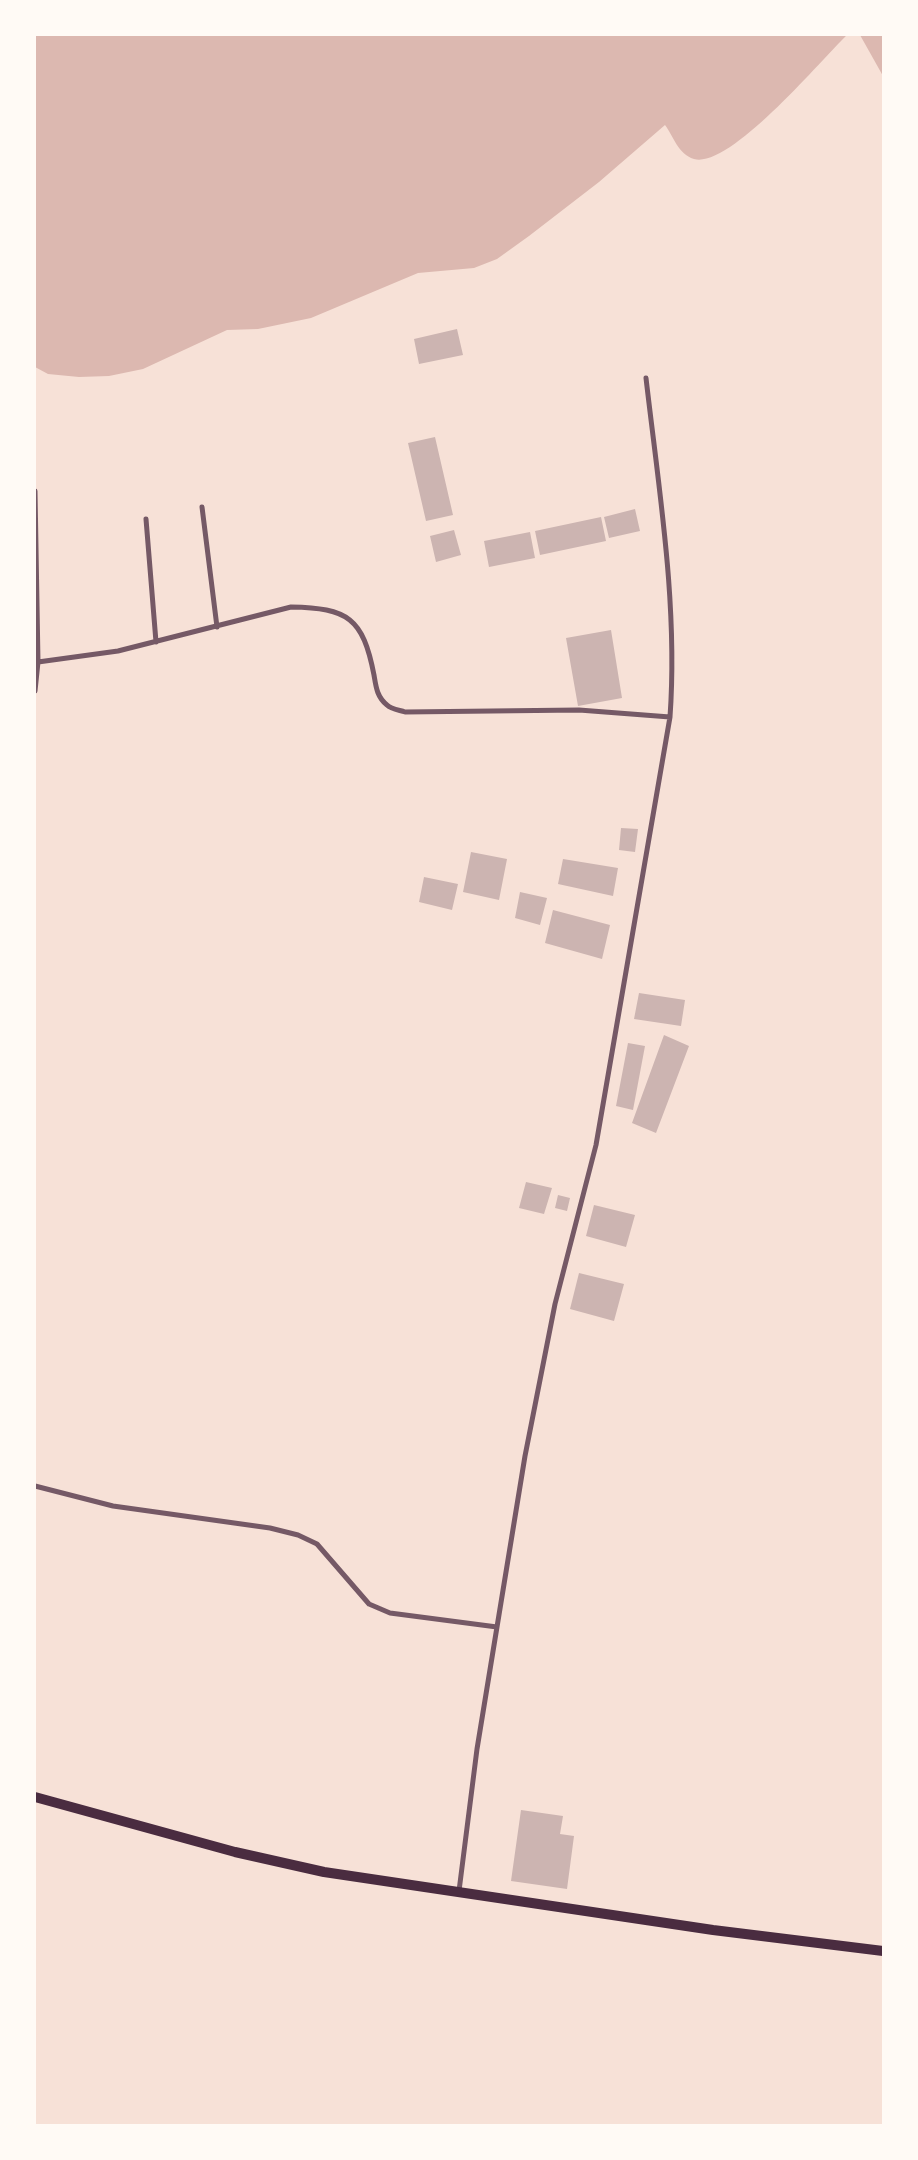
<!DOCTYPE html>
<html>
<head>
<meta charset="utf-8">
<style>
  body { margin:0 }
  #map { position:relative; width:918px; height:2160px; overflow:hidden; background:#f7e1d7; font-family:Lora,serif }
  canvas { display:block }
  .frame { position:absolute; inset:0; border:36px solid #fffaf5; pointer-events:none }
</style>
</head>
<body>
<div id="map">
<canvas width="918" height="2160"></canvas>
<div class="frame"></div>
</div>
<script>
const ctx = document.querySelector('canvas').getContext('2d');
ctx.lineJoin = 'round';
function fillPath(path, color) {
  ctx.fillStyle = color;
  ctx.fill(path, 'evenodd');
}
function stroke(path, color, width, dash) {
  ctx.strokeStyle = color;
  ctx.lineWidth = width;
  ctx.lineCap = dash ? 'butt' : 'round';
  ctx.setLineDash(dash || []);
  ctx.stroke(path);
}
fillPath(new Path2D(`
  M35 35H847C820 61 730 169 694 159 678 154 674 137 665 125L599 182 529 236 497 259 474 268 418 273 311 318 258 329 227 330 143 369 109 376 79 377 48 374 35 367Z
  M860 35H883V76Z`), '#dcb8b0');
fillPath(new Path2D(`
  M457 329 463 355 419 364 414 339Z
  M435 437 453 515 426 521 408 443Z
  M635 509 640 531 609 538 604 517Z
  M601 517 606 541 540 555 535 531Z
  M454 530 461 555 436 562 430 536Z
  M530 532 535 558 489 567 484 541Z
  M611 630 622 698 578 706 566 638Z
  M621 828 638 829 635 852 619 850Z
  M471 852 507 859 499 900 463 892Z
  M563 859 618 868 613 896 558 884Z
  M424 877 458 884 452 910 419 902Z
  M520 892 547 898 540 925 515 918Z
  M553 910 610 925 602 959 545 943Z
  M639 993 685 1000 681 1026 634 1019Z
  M664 1035 689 1046 656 1133 632 1123Z
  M628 1043 645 1046 633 1110 616 1106Z
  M526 1182 552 1188 544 1214 519 1208Z
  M558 1195 570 1198 567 1211 555 1208Z
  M594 1205 635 1215 626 1247 586 1236Z
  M579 1273 624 1284 614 1321 570 1309Z
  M521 1810 563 1816 560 1834 574 1836 567 1889 511 1881Z`), '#ccb4b1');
stroke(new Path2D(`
  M35 491 38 662 35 691
  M202 507 217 627
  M146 519 156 642
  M38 662 118 651 291 607C348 608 363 618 374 675 376 687 377 697 387 705 391 709 399 710 405 712L579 710 670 717
  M35 1486 113 1506 270 1528 298 1535 317 1544 369 1604 390 1613 497 1627
  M459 1891 477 1749 525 1456 555 1304 596 1145 670 717C678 604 659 491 646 378`), '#755966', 5);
stroke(new Path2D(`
  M35 1797 235 1852 324 1872 713 1930 883 1951`), '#4a2c40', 10);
</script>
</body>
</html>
